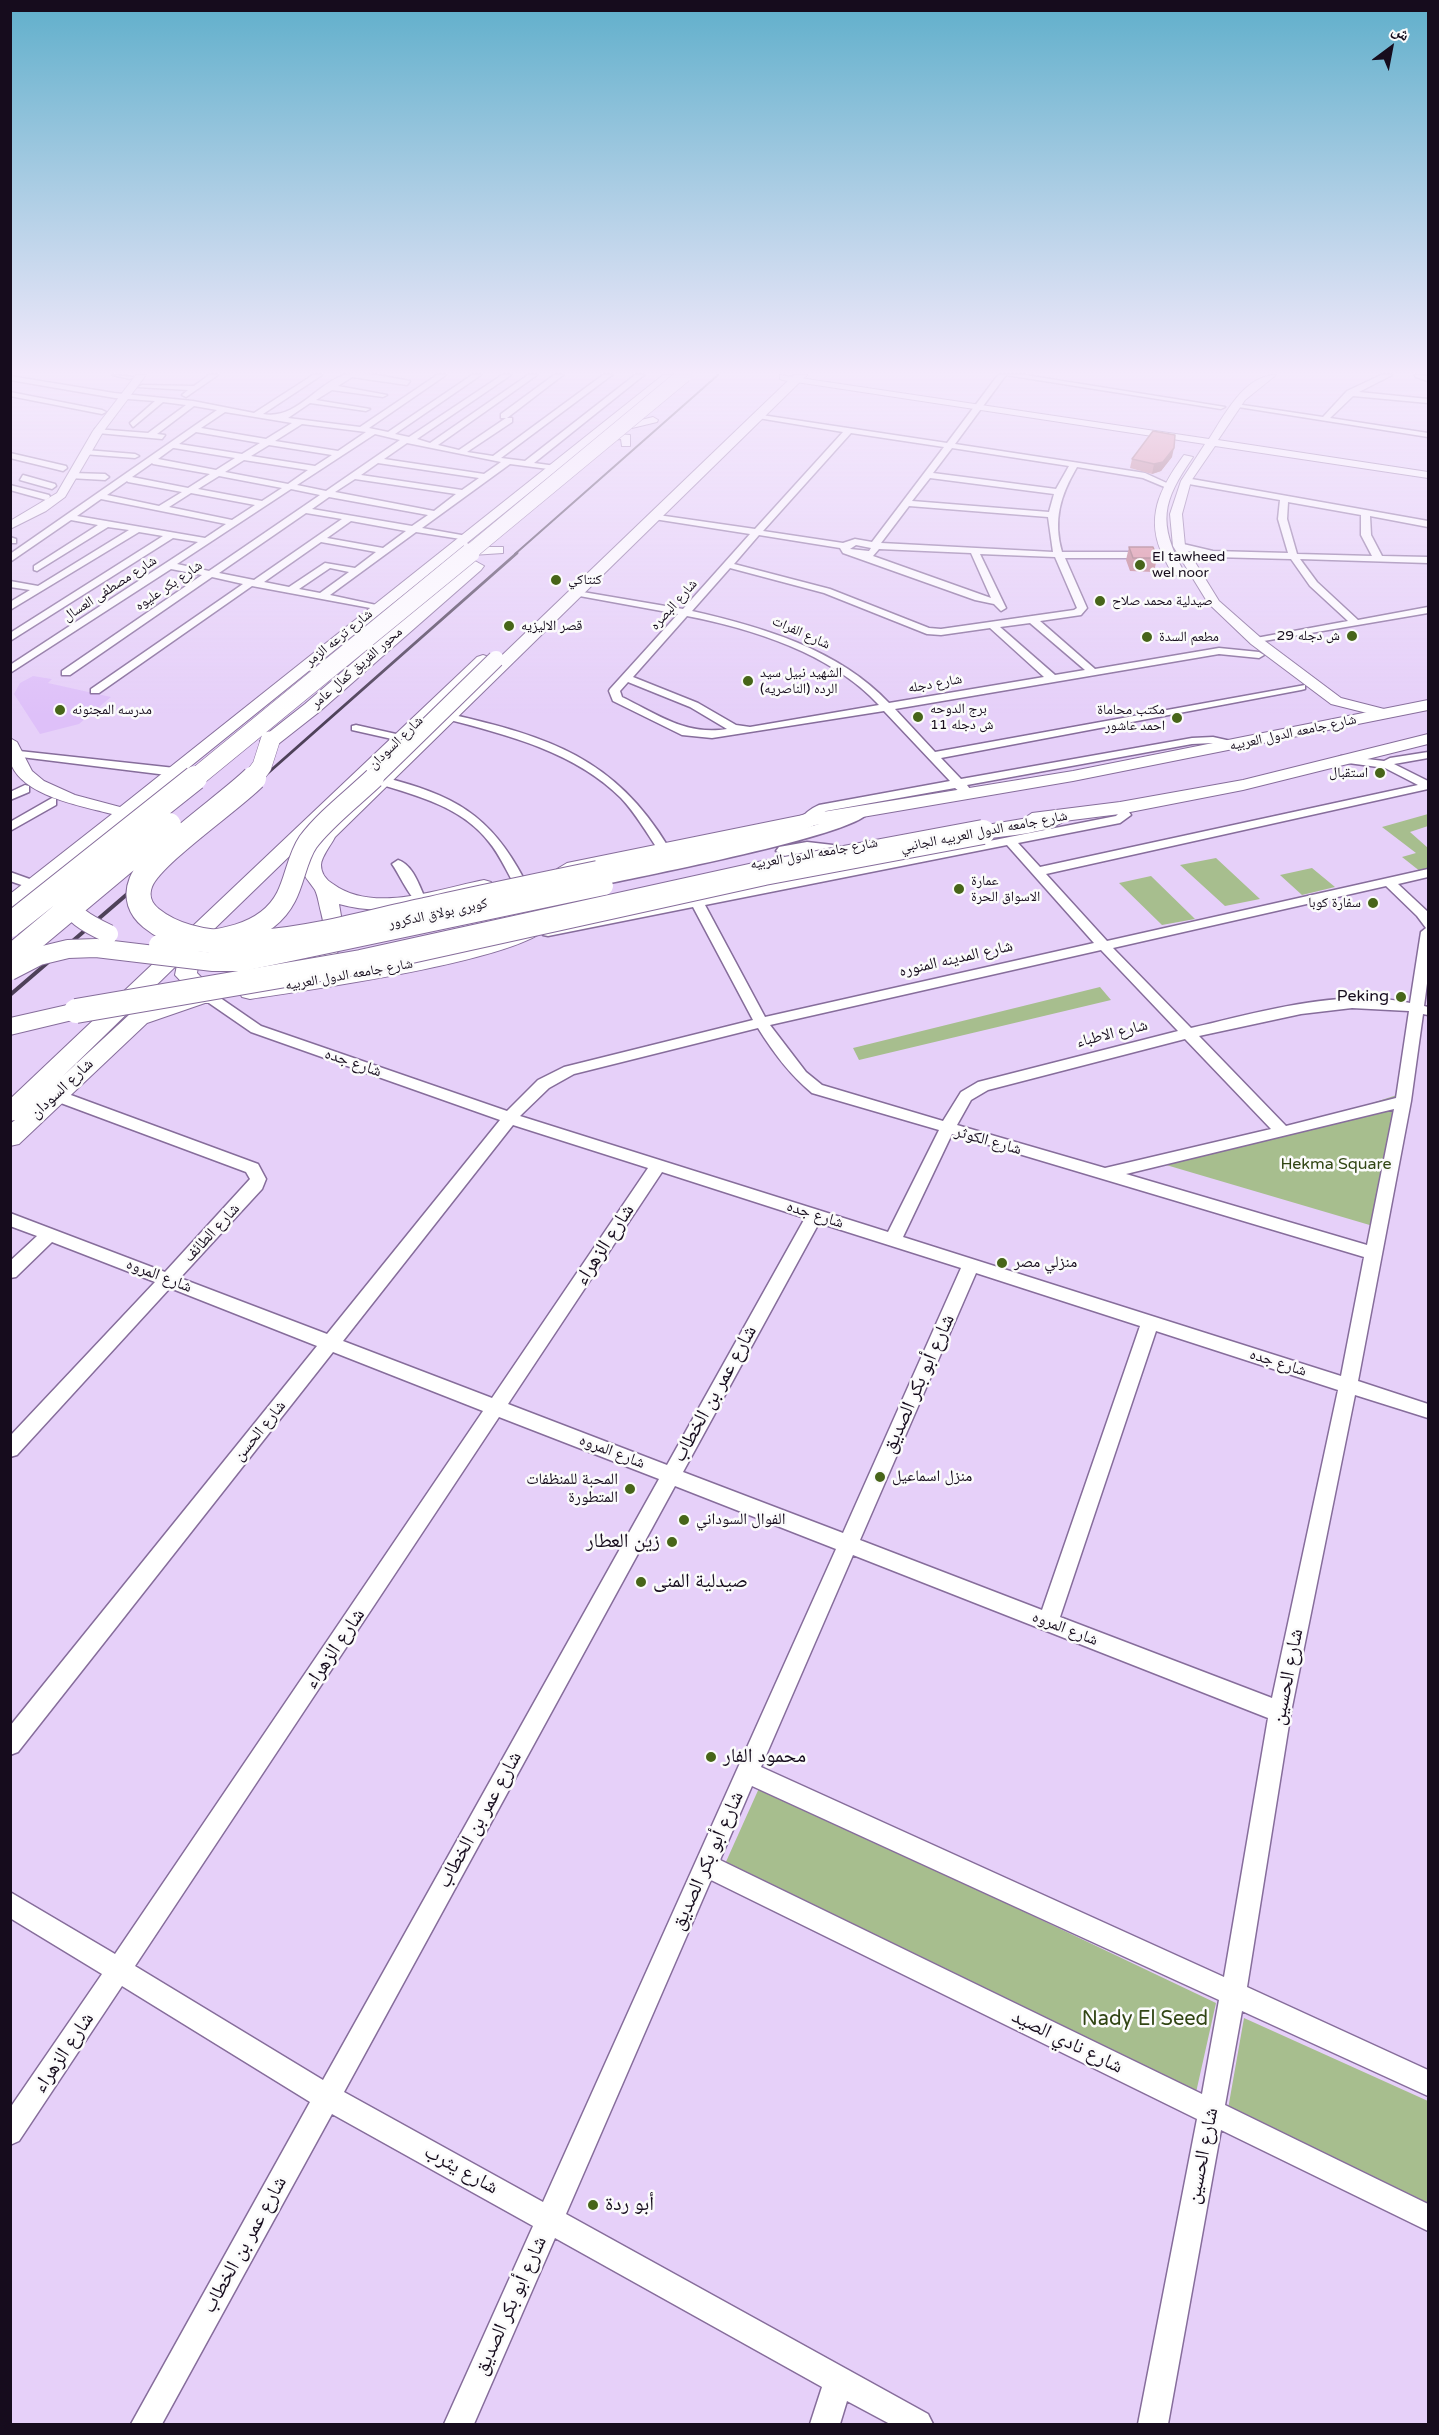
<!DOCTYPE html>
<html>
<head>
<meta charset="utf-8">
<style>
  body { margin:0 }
  #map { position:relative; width:1439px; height:2435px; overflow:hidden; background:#e6d0f9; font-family:"Varela Round","Noto Naskh Arabic",sans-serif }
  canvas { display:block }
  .frame { position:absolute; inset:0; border:12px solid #160c1d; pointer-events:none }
  .north { position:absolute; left:1361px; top:18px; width:60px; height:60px; -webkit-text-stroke:4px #fbfbfb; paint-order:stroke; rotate:32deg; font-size:16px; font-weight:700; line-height:24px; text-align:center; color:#160c1d }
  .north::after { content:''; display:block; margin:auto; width:21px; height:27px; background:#160c1d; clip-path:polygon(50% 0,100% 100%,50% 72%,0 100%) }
</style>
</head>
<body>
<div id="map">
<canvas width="1439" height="2435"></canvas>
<div class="frame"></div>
<div class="north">ش</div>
</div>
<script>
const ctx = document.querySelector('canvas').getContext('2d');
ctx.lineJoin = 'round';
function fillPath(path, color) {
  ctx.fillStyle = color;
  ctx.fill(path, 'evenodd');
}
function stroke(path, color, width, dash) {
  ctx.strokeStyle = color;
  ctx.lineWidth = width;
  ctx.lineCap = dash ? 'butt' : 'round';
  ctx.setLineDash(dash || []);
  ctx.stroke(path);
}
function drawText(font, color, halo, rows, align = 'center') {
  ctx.font = font + ' "Varela Round","Noto Naskh Arabic",sans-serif';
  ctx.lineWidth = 5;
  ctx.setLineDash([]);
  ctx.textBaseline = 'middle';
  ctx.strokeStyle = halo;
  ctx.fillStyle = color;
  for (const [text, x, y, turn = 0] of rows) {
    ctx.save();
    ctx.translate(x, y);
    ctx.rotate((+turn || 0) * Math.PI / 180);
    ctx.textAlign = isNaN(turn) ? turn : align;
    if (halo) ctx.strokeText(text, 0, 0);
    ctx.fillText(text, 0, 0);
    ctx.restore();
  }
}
fillPath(new Path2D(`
  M33 676 52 679 48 683 111 697 79 724 40 734 14 694 20 683Z`), '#dec0f9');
fillPath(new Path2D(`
  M1428 814V826L1410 832 1428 848V870L1421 872 1402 857 1416 853 1382 827Z
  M1216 858 1260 899 1225 906 1180 865Z
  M1312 868 1335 887 1302 895 1280 875Z
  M1151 876 1192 916 1195 919 1162 925 1119 883Z
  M1100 987 1111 1000 859 1060 853 1048Z
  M1397 1095 1373 1226 1156 1162 1301 1126Z
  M760 1786 1216 2003 1195 2097 725 1864Z
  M1244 2018 1428 2101V2203L1228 2109Z`), '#a7be8e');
const minor = new Path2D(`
  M113 375 134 377 130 379Z
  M209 375H218L186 397 182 395 188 390 138 387 142 385 194 386Z
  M313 375H322L263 414C296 420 315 385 344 375 362 370 392 378 410 381L407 385 352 377 338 386 387 395 383 397 332 390 316 400 370 409 366 411 310 403 288 418 360 427 437 375H446L369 428 388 432 472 375H481L395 434 409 437 502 375H511L417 439 430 443 528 375H537L438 445 459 450 506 418H512V422L467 452 493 456 603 375H612L501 458 525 461 635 375H644L534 463 556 466V470L510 464 422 528 467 536V540L416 532 330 595 381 606V610L252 586 99 693H91V689L243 584 212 577 70 675H62V671L202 575 171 569 10 673V665L198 542 173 538 10 641V633L163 536 139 532 10 610V602L30 590 10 587V581L38 586 129 530 108 527 37 571 34 570V566L98 525 71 520 10 562V554L217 410 194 406 157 434 165 435 162 439 98 433 95 429 148 433 186 405 163 402 133 427 130 423 155 401 115 398 10 380V376L114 393 193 401 254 413ZM225 412 292 423 266 439 201 428ZM302 424 366 432 338 451 275 441ZM196 432 260 443 242 454 179 444ZM375 434 400 440 326 491 297 485ZM407 443 501 462 484 474 384 459ZM269 445 332 455 315 466 251 456ZM173 448H174L235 458 216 470 158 459ZM244 460 308 470 288 484 225 472ZM152 463 153 464 210 474 188 488 132 477ZM378 463 479 478 462 490 361 475ZM219 476 282 488 262 501 198 489ZM355 479 456 494 434 511 335 492ZM127 481 128 482 182 492 159 506 107 495ZM291 489 320 495 209 571 177 564ZM191 493 255 505 232 520 169 507ZM329 497 428 515 412 526 312 509ZM101 499 226 524 205 538 77 516ZM306 513 342 519 254 580 219 573ZM351 521 406 531 383 548 327 538ZM321 542 376 552 355 568 325 563 289 587 264 582ZM330 568 349 572 320 593 299 589Z
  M554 375H563L507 418H501V414Z
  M998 375H1006L955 444 1145 473 1171 485 1167 488 1143 478 1077 467C1060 496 1053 520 1062 552H1168L1173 555 1168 558H1065L1087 608 1081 615 1040 621 1095 669 1219 648 1259 652 1264 655 1259 658 1219 654 895 709 935 752 1305 685V689L1301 690 941 758 961 779 1192 738 1213 737 1240 743V747L1213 743 1192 744 967 785 973 793 967 797 955 788 826 811 805 825 799 821C805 813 810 809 819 805L950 781 884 711 712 738 682 735 613 701 609 691 610 689 678 614 574 595 571 594V590L683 609 750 534 654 519 650 516 651 514 755 529 843 432 758 418 755 414 947 443ZM851 433 944 447 872 542 855 539 843 543 763 531ZM952 448 1069 466 1056 489 933 473ZM930 478 1054 494 1049 512 912 501ZM909 506 1048 517 1053 552 881 543ZM759 535 840 548 843 553 975 600 994 604 1001 611 1006 608 980 554 1055 557 1077 608 1074 610 941 629 929 628 830 589 734 564ZM856 545 871 548 869 551 850 549ZM879 549 971 553 991 598 873 556ZM730 568 824 593 927 634 941 635 990 628 1044 677 889 703C838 649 762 627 692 611ZM687 616C754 629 832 654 879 705L750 727 736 725 698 703 633 677ZM1030 623 1085 670 1055 675 1000 627ZM628 682 690 707 727 729C686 736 657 714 622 697L620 691Z
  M1006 375H1025L1225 407 1221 409Z
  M1381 375H1392L1359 392 1428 399V403L1353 396 1330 418 1428 433V437L1232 406 1236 404 1323 417 1347 391Z
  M1415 375 1428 376V381L1416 377Z
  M10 392 102 410 106 412 102 414 10 396Z
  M86 450 135 454 139 456 135 458 83 454Z
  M10 453 66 466 67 468 63 471 10 458Z
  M72 473 105 474 109 477 105 480 69 478Z
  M23 475 55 484 56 486 52 489 20 480Z
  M1186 478 1428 521V527L1370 516 1371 535 1382 556 1428 557V563L1300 559 1317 582 1358 620 1428 607V613L1252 643V639L1256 638 1348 621 1310 586 1291 559 1213 557 1176 548V544L1179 543 1213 551 1288 553 1278 519 1280 500 1183 483V479ZM1288 502 1361 515V535L1372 556 1297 554 1287 519Z
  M10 485 49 495 50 497 46 500 10 490Z
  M10 537 16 539V543H10Z
  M450 714C549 737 614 757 669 848L667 851H659C646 832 636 814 621 798 575 752 508 735 446 719L444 717Z
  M356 725 405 736 407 738 401 741 352 730V726Z
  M10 750 175 768 181 772 175 776 13 756H10Z
  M1428 752V758L1394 764 1428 781V789L1046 874 1107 941 1428 869V877L1398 884 1428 912V976L1424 1006 1428 1007V1015L1423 1014 1411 1101 1358 1381 1428 1404V1418L1355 1395 1291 1712 1247 1987 1428 2070V2096L1242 2011 1225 2105 1428 2204V2231L1221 2130 1168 2424H1138L1197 2119 711 1880 566 2214 928 2414 933 2424H890L847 2401 840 2424H810L822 2387 555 2238 474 2424H444L533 2226 332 2114 162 2424H131L310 2102 122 1986 19 2141 10 2145V2108L102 1974 10 1918V1892L115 1954 483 1411 333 1352 18 1752 10 1755V1726L317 1346 170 1288 17 1455 10 1457V1436L155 1282 52 1242 16 1277 10 1278V1261L37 1236 10 1226V1213L165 1272 250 1179 246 1172 50 1099 47 1095 50 1091H60L258 1164 266 1179 262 1189 180 1278 327 1334 500 1120 251 1032 206 1001 204 998 206 995H216L261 1026 507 1111 538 1080 564 1067 753 1020 693 907 548 936 543 935V929L1116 816 1118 814 1114 808 1120 804 1124 805 1131 815 1120 823 1018 843 1040 867 1418 785 1385 768 1341 762 1335 759 1341 756 1384 761 1390 758ZM1007 845 1094 943 765 1017 705 905ZM1386 886 1417 916 1426 928 1421 932 1410 1003C1339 988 1261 1012 1191 1028L1113 948ZM1101 950 1178 1031 978 1082 961 1092 943 1121 822 1085 806 1072 770 1025ZM1352 1008 1409 1011 1396 1098 1286 1126 1199 1036 1301 1014ZM758 1028C773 1052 789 1074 812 1093L939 1130 888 1232 520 1116 549 1088 574 1074ZM1185 1039 1271 1129 1105 1168 957 1125 971 1100 988 1090ZM1394 1109 1367 1245 1126 1174ZM513 1125 648 1168 492 1398 343 1341ZM952 1134 1364 1257 1341 1376 903 1237ZM662 1172 805 1218 667 1465 508 1404ZM819 1223 961 1268 843 1533 683 1472ZM976 1273 1140 1326 1042 1610 860 1540ZM1156 1331 1338 1390 1272 1698 1060 1617ZM499 1417 659 1479 323 2080 135 1966ZM675 1486 836 1549 543 2202 344 2092ZM853 1555 1268 1718 1224 1977 761 1767ZM752 1786 1219 2000 1202 2094 720 1860Z
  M383 777C453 795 490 814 524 879L523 882H513C505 868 499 854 489 842 462 807 418 796 379 784V778Z
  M25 785 29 786V792L10 800V792Z
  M52 798 56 799V805L10 831V822Z
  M398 860C413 865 419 885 425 898L423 901 418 902C411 900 398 872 392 864Z
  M10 872 38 882 39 885 33 889 10 881Z`);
const tertiary = new Path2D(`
  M136 375H146L103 432 65 497 46 511 10 529V521L57 493 93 431Z
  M663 375H674L624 416 633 422 653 417 658 420 657 422 632 428 617 422 603 433 630 435V446H622L621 439 593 441 467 543 474 547H503V553L472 555 460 549 16 907 10 908V894L112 814C82 806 20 796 10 761 9 755 10 745 10 738L17 742 32 771 44 781 75 795 120 807Z
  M780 375 1209 439C1224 416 1244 375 1276 375L1245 400 1218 440 1428 472V478L1215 446 1191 481 1182 514 1185 546 1219 601 1261 638 1341 698 1392 711 1394 714 1387 718 1331 704 1251 644 1208 603 1173 546 1170 514 1181 481 1205 444 783 380 780 379Z
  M1184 455 1193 457C1162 502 1157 522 1184 572L1178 576C1170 573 1168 565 1164 558 1144 518 1160 488 1184 455Z`);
const secondary = new Path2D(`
  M860 808 866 809 868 813C851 836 642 876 601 885L592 880 601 875 796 831 832 820Z
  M807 842 833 845 836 849C830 855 797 854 785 856L776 851 779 847Z`);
const primary = new Path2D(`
  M794 375H807L335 837C331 845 321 857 321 865 321 873 326 880 333 884 374 914 438 889 484 880L491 882 494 886 491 890 484 892C437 902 387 918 339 904L345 940 324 974 488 942 511 934 540 919 547 921 550 925C526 960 301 991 250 999L242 997 239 992 242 987 298 978C318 954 330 946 321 912 319 905 318 896 315 890 309 881 303 876 301 866L320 830Z
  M483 655 489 657 491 660 489 663 208 935 209 938 200 954 197 973 222 998 219 1003H205L147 1023 19 1144 10 1146V1124L15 1120 10 1121V1099L477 657ZM177 965 175 975 194 995 149 1005 131 1013 63 1076Z
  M1428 700V710L1073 781 798 828 567 875 557 869 567 863 798 816 1073 771Z
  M1428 734V744L1243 790 1120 814 1032 825 1023 819 1032 813 1120 802 1243 780Z`);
const motorway = new Path2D(`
  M475 561 484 566 481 570 319 712 277 745H263L260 741 263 737 305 704 469 562Z
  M1057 810 1065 812 1068 817C1057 833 1002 836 983 839L975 837 972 832 975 827 1040 816Z
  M805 814 813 816 816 821 813 826 786 837 598 880 590 878 586 873 590 868 771 827Z
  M76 1003 85 1005 89 1011 85 1017 10 1035V1018Z`);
stroke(minor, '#866d9b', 3);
stroke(tertiary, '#866d9b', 2);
stroke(secondary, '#866d9b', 3);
stroke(primary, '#866d9b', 2);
stroke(motorway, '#866d9b', 2);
fillPath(minor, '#fff');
fillPath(tertiary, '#fff');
fillPath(secondary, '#fff');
fillPath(primary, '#fff');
fillPath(motorway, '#fff');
stroke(new Path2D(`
  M515 554 718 375`), '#4e4159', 2);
stroke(new Path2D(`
  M260 780 517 553`), '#4e4159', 3);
stroke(new Path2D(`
  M10 995 262 778`), '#4e4159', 4);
const secondaryBridge = new Path2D(`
  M64 892C68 915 90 925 109 934
  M10 971 39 956 68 949 96 948 213 962H243L604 886`);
const primaryBridgeFar1 = new Path2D(`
  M372 780 496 659`);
const primaryBridge = new Path2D(`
  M159 945C202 941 263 942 286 897 295 880 297 858 308 842 324 820 354 797 374 778`);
const motorwayBridgeFar2 = new Path2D(`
  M468 554 684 375`);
const motorwayBridgeFar1 = new Path2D(`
  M193 780 470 553
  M252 780 262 766 270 741`);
const motorwayBridge = new Path2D(`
  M254 778C229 803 152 855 141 882 135 897 140 909 151 918 216 971 351 925 425 910 482 897 540 885 598 873
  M10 925 195 778
  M10 958 169 825
  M76 1011 361 962 764 873 983 832`);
stroke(secondaryBridge, '#866d9b', 20, []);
stroke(primaryBridgeFar1, '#866d9b', 18, []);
stroke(primaryBridge, '#866d9b', 22, []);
stroke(motorwayBridgeFar2, '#866d9b', 16, []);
stroke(motorwayBridgeFar1, '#866d9b', 20, []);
stroke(motorwayBridge, '#866d9b', 26, []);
stroke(secondaryBridge, '#fff', 18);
stroke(primaryBridgeFar1, '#fff', 16);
stroke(primaryBridge, '#fff', 20);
stroke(motorwayBridgeFar2, '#fff', 15);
stroke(motorwayBridgeFar1, '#fff', 19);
stroke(motorwayBridge, '#fff', 24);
fillPath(new Path2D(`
  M1172 457 1161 471 1152 474 1130 468 1132 459Z
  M1129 547 1157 558 1154 572 1130 571 1126 560Z`), '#bb7581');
fillPath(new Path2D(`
  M1174 448 1172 457 1161 471 1152 474 1154 464Z`), '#985f69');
const building = new Path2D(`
  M1153 431 1175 435 1174 448 1163 462 1154 464 1132 459Z
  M1129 547H1153L1157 558H1133Z`);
fillPath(building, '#d98896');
stroke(building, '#985f69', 1.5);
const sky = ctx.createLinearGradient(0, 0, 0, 716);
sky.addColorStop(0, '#60afcb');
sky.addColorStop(0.52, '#f4eafc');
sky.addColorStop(1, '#f4eafc00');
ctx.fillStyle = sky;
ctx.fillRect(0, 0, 1439, 716);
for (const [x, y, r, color] of [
  [1140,565,6,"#476519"],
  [556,580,6,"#476519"],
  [1100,601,6,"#476519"],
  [509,626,6,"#476519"],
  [1352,636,6,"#476519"],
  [1147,637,6,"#476519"],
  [748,681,6,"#476519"],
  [60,710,6,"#476519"],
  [918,717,6,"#476519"],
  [1177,718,6,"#476519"],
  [1380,773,6,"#476519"],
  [959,889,6,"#476519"],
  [1373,903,6,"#476519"],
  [1401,997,6,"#476519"],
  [1002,1263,6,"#476519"],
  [880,1477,6,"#476519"],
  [630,1489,6,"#476519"],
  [684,1520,6,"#476519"],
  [672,1542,6,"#476519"],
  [641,1582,6,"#476519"],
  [711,1757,6,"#476519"],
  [593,2205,6,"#476519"]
]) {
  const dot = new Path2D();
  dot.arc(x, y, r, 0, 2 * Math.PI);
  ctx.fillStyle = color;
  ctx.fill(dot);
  stroke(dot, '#fbfbfb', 2);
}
drawText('14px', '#160c1d', '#fbfbfb', [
  ["El tawheed",1152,557],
  ["wel noor",1152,573],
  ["كنتاكي",568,580],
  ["صيدلية محمد صلاح",1112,601],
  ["قصر الاليزيه",521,626],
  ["29 ش دجله",1340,636,"right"],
  ["مطعم السدة",1159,637],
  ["الشهيد نبيل سيد",760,673],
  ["الرده (الناصريه)",760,689],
  ["برج الدوحه",930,709],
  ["11 ش دجله",930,725],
  ["مدرسه المجنونه",72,710],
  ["مكتب محاماة",1165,710,"right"],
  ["احمد عاشور",1165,726,"right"],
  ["استقبال",1368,773,"right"],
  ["عمارة",971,881],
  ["الاسواق الحرة",971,897],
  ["سفارة كوبا",1361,903,"right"]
], 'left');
drawText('14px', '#160c1d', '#fbfbfb', [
  ["شارع بكر عليوه",169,586,-34],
  ["شارع مصطفى العسال",110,589,-33],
  ["شارع البصره",674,605,-48],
  ["شارع الفرات",801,633,24],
  ["شارع ترعه الزمر",339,638,-39],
  ["محور الفريق كمال عامر",357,668,-41],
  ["شارع دجله",935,684,-10],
  ["شارع جامعه الدول العربيه",1293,733,-12],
  ["شارع السودان",396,743,-44],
  ["شارع جامعه الدول العربيه الجانبي",984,832,-11],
  ["شارع جامعه الدول العربيه",814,854,-10],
  ["كوبرى بولاق الدكرور",438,914,-12],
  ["شارع جامعه الدول العربيه",349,975,-10]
]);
drawText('16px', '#160c1d', '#fbfbfb', [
  ["شارع المدينه المنوره",956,959,-13],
  ["شارع الاطباء",1112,1034,-14],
  ["شارع جده",353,1063,19],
  ["شارع السودان",62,1089,-43],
  ["شارع الكوثر",988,1141,16],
  ["شارع جده",815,1215,18],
  ["شارع الطائف",212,1233,-47],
  ["شارع المروه",159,1276,21],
  ["شارع جده",1278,1363,18],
  ["شارع الحسن",260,1431,-51],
  ["شارع المروه",612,1452,21],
  ["شارع المروه",1065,1629,21]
]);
drawText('16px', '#160c1d', '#fbfbfb', [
  ["Peking",1389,997,"right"],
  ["منزلي مصر",1014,1263],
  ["منزل اسماعيل",892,1477],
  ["المحبة للمنظفات",618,1480,"right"],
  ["المتطورة",618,1498,"right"],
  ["الفوال السوداني",696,1520]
], 'left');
drawText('16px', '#304513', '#fbfbfb', [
  ["Hekma Square",1336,1165]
]);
drawText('20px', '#160c1d', '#fbfbfb', [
  ["شارع الزهراء",605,1245,-57],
  ["شارع أبو بكر الصديق",919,1384,-66],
  ["شارع عمر بن الخطاب",715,1394,-61],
  ["شارع الزهراء",335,1649,-56],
  ["شارع الحسين",1288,1677,-79],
  ["شارع عمر بن الخطاب",480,1820,-61],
  ["شارع أبو بكر الصديق",708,1861,-66],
  ["شارع نادي الصيد",1067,2042,26],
  ["شارع الزهراء",64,2053,-56],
  ["شارع الحسين",1203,2156,-79],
  ["شارع يثرب",461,2170,29],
  ["شارع عمر بن الخطاب",245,2245,-61],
  ["شارع أبو بكر الصديق",511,2306,-66]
]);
drawText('20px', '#160c1d', '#fbfbfb', [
  ["زين العطار",660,1542,"right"],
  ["صيدلية المنى",653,1582],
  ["محمود الفار",723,1757],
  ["أبو ردة",605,2205]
], 'left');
drawText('20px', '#304513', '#fbfbfb', [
  ["Nady El Seed",1145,2020]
]);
</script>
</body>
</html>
